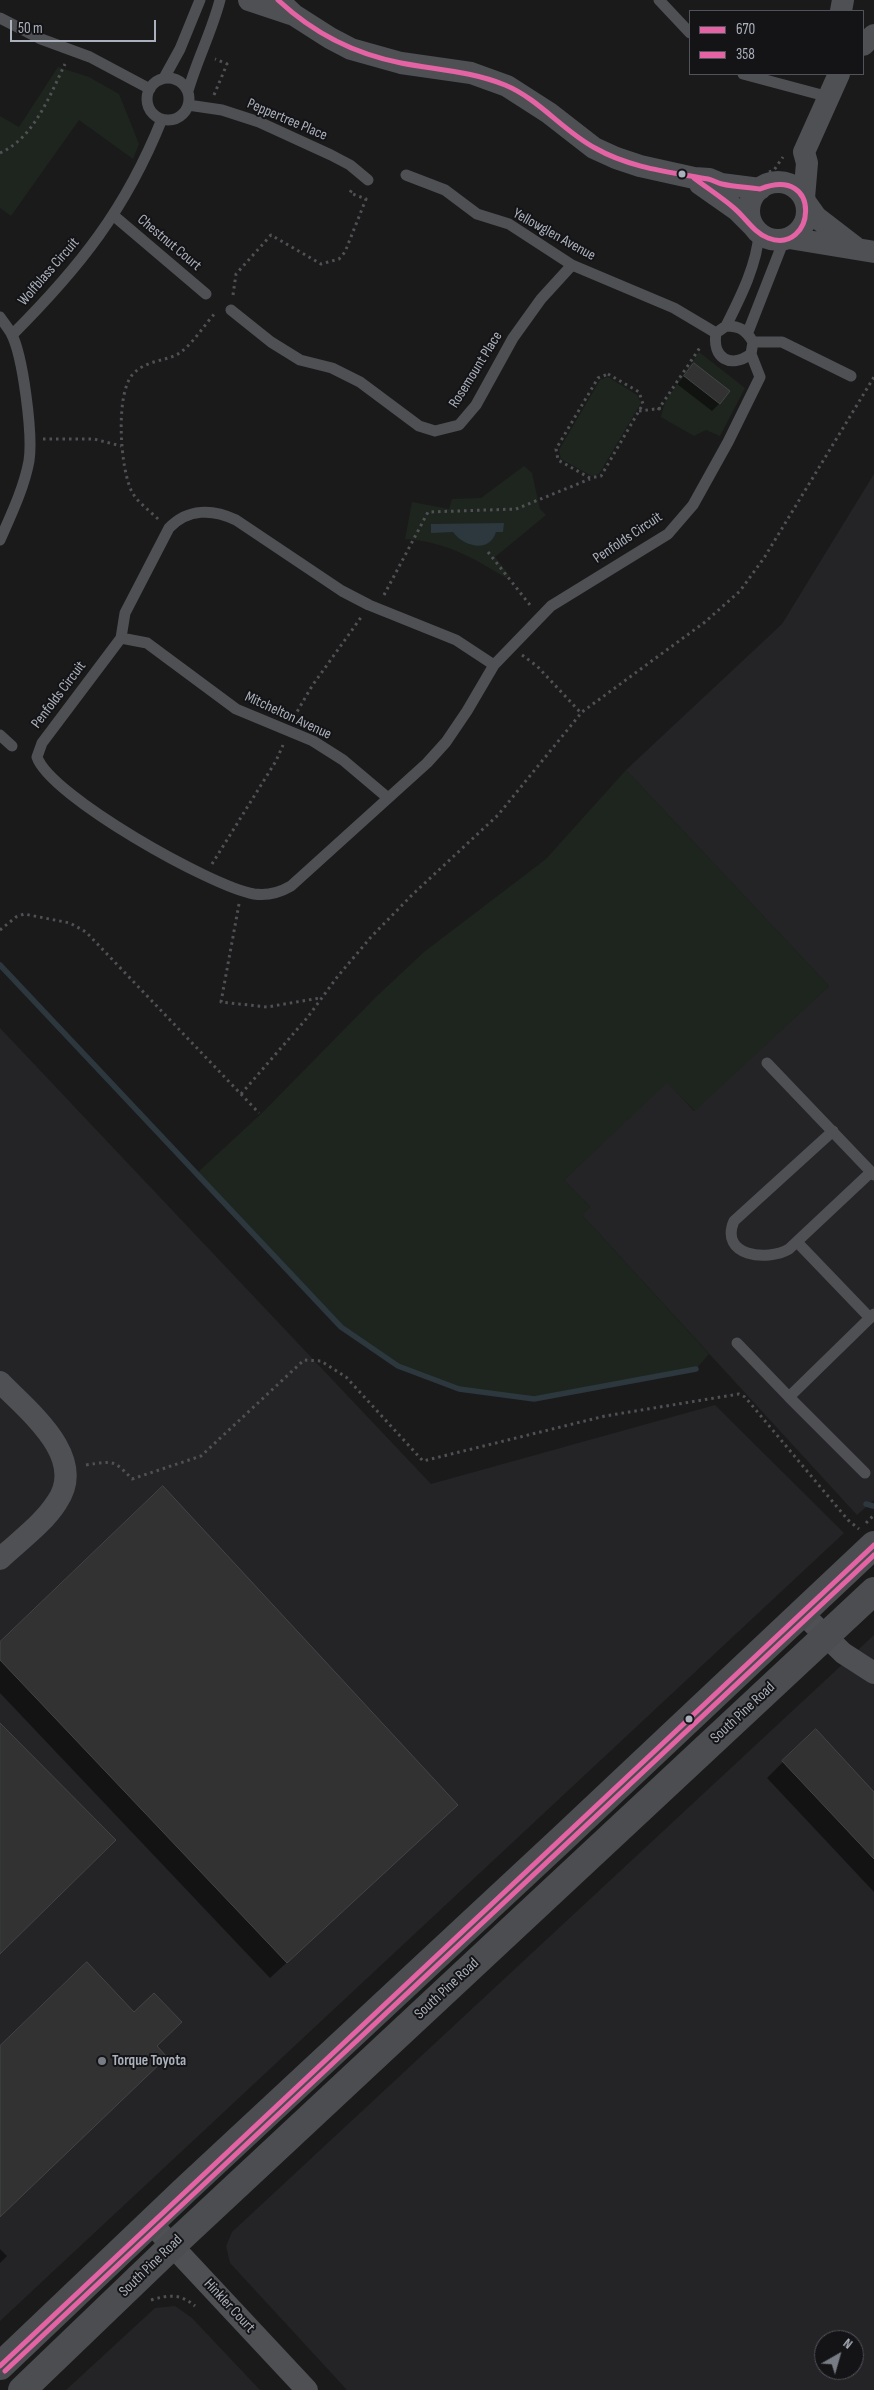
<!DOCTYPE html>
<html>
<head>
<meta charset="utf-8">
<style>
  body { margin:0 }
  #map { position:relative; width:874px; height:2390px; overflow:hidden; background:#1a1a1b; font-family:"Sofia Sans Condensed",sans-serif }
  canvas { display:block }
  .legend { position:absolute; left:689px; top:10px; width:175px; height:65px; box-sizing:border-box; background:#141417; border:1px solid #505359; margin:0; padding:6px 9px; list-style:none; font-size:15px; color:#abb1bc }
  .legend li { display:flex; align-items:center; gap:10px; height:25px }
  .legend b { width:25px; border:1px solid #505359 }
  .north { position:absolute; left:814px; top:2330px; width:50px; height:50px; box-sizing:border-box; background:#141417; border:1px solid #505359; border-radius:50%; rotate:38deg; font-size:14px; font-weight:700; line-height:20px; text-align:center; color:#abb1bc }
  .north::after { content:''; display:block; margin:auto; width:18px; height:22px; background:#787c84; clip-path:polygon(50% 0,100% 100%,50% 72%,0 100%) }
  .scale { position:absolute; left:10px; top:20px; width:146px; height:22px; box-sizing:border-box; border:2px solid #abb1bc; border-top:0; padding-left:6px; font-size:15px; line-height:18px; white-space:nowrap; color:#abb1bc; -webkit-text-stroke:4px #141417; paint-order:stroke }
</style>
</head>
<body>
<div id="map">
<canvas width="874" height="2390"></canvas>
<ul class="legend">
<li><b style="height:6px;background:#e463a4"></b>670</li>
<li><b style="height:6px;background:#e463a4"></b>358</li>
</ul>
<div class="north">N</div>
<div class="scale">50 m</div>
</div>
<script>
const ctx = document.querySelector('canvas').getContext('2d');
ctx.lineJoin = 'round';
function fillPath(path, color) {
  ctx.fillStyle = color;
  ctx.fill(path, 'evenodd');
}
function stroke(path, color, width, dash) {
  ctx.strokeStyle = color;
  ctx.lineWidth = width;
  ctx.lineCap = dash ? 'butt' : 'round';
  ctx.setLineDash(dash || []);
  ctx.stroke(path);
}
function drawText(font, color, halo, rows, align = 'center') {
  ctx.font = font + ' "Sofia Sans Condensed",sans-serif';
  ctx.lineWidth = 4;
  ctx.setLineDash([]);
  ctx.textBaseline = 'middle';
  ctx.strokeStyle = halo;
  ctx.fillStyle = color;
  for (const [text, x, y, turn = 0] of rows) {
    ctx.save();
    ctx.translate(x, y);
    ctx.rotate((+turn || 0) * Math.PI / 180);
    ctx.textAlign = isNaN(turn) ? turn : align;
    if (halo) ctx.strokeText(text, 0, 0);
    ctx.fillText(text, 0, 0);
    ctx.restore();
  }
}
fillPath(new Path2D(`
  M874 474V1500L857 1515 582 1215 590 1207 564 1180 667 1082 694 1111 829 986 626 770 782 624Z
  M0 1028 431 1484 715 1405 844 1533 0 2321Z
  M874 1635V2390H347L230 2263 226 2246 232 2232ZM824 2340H854V2370H824Z
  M175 2306 192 2318 260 2390H66L155 2308Z`), '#242427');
fillPath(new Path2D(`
  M58 67 89 77 119 94 139 144 133 159 79 120 11 216 0 208V116L19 127Z
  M699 352 745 388 720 436 706 430 694 436 661 417 665 402Z
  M608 377 637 395 641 403 599 474 592 476 561 459 559 450 600 380Z
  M524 466 532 473 540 509 546 515 495 557 509 575 506 578C474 558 444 541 405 539L412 502 449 509 452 499 481 498Z
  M626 770 829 986 695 1111 667 1083 564 1180 590 1207 582 1215 709 1354 696 1369 534 1399 459 1389 398 1366 344 1330 196 1174 262 1113 377 996 424 952 546 859Z`), '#1e251e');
fillPath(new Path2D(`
  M504 523 503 532H496C489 554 463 546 453 532L431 533V524Z`), '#2c373e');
fillPath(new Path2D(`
  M687 373 720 403 712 411 677 384Z
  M0 1643 440 1821 270 1978 0 1693Z
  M783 1762 874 1794V1892L767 1778Z
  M0 2249 7 2256 0 2263Z`), '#0007');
stroke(new Path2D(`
  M0 965 341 1327 398 1366 459 1389 534 1399 696 1369
  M866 1504 873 1506`), '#2c373e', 5.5);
const building = new Path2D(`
  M694 363 730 391 720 404 684 376Z
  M163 1486 458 1805 287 1963 0 1660V1642Z
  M0 1723 116 1840 0 1954Z
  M816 1729 874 1792V1859L782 1761Z
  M87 1962 134 2012 154 1993 182 2022 157 2046 167 2057 0 2217V2046Z`);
fillPath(building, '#323233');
stroke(building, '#434447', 1);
stroke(new Path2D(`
  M214 95 227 64 215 59
  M0 153C34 138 50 95 65 64
  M769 172 774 170 783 157
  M233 295 236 274 271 235 321 264 339 259 345 252 366 199 350 193 353 187
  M608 374 639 392 643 404 601 476 590 478 558 460 556 449 598 378Z
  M658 410 701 346
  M639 411 663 408
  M43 439H94L121 446
  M158 519C149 510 138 503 132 492 120 469 115 393 133 374 147 359 167 362 181 352 194 342 205 324 216 312
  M488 552 530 605
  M384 595 428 512 516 509 590 479
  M522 655 537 666 581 713
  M294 717 312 686 362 616
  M212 864 276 761 283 745
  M239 904 221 1002 267 1007 320 998
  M0 930 16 917 24 914 70 923 86 932 259 1113
  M241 1094 307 1018 338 976 371 937 412 895 498 815 582 712 705 622 740 591 764 558 874 377
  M86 1465C113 1461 113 1459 132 1479L201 1456 304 1360 321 1361 346 1377 423 1461 605 1416 739 1394 745 1397 848 1520 859 1529
  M866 1523 874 1515
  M151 2300C168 2295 180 2293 195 2306`), '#505155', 3, [2.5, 4]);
stroke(new Path2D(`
  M659 0 690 33
  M0 18 41 39 90 57 150 89
  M743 74 829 97
  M164 78 180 49 200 0
  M147 99a21 21 0 1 1 42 0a21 21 0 1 1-42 0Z
  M188 91C197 60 212 31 220 0
  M188 105 222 110 259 122 331 155 350 165 368 180
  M406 175 445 190 477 214 509 224 572 265 674 308 716 333
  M113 215 206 294
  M231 310 271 342 300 360 332 368 360 382 419 426 435 431 459 425 476 405 513 338 541 299 572 265
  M0 317C4 323 8 328 11 333 23 355 33 435 29 461 24 488 11 515 0 540
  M726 326C740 326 746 330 753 342L751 354C730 369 712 358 716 333Z
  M726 326C740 298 757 265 759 233
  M748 332 784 240
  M12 335C80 267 126 209 162 119
  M753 342H782L851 376
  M121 638 147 643 236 709 313 741 343 760 388 798
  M494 665 456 640 369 605 342 591 236 520C213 509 188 508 169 528L125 613 121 638 42 743 37 757C50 796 212 887 254 894 268 896 279 893 291 886L427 763 446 742 467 711 494 665 551 606 668 534 693 505 728 442 760 377 751 354
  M0 735 12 746
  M767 1063 874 1175
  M833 1131 734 1221C719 1256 767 1262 789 1249L871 1172
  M797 1242 870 1318
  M737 1343 789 1397
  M865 1473 789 1397 874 1314`), '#4e5054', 11);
stroke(new Path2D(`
  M249 0 291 14
  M278 0 294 15 330 38 351 49 401 63 471 73 507 86 549 113 594 148 616 158 640 166 694 178 709 179 721 184 760 189
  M841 11 843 0
  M863 45 874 35
  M749 211a29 29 0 1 1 58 0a29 29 0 1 1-58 0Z
  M700 184 737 210 753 226
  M804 198 807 163 804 152 839 74
  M806 203 816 217 855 247
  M789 238 874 252
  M0 1382C28 1411 88 1457 57 1502 43 1524 19 1541 0 1559
  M801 1612 843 1653 874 1673
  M150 2222 307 2390`), '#4e5054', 22);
stroke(new Path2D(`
  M0 2366 186 2189 563 1838 874 1545
  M22 2390 173 2245 874 1591`), '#4c4d50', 28);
stroke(new Path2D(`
  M278 0C313 33 355 54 401 63 437 70 470 71 505 85 539 99 563 131 595 148 630 168 670 172 708 179 713 180 717 183 722 184 735 187 748 187 760 189
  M694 178C707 188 721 197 734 208 745 217 754 233 768 238 815 256 824 164 760 189
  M0 2366 874 1545`), '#e463a4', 5);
stroke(new Path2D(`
  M5 2371 874 1555`), '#e463a4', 5);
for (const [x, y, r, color] of [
  [682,174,4.5,"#abb1bc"],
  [689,1719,4.5,"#abb1bc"],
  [102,2061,5,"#787c84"]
]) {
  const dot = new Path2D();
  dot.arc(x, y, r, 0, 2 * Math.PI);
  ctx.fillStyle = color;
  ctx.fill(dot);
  stroke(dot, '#141417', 2);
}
drawText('15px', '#abb1bc', '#141417', [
  ["Peppertree Place",287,120,23],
  ["Yellowglen Avenue",554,235,29],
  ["Chestnut Court",169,243,40],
  ["Wolfblass Circuit",49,272,-49],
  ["Rosemount Place",476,370,-58],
  ["Penfolds Circuit",628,538,-34],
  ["Penfolds Circuit",59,695,-53],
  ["Mitchelton Avenue",288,716,25],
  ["South Pine Road",743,1713,-43],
  ["South Pine Road",447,1989,-43],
  ["South Pine Road",151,2266,-44],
  ["Hinkler Court",229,2306,47]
]);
drawText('bold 15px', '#abb1bc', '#141417', [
  ["Torque Toyota",112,2061]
], 'left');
</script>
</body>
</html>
